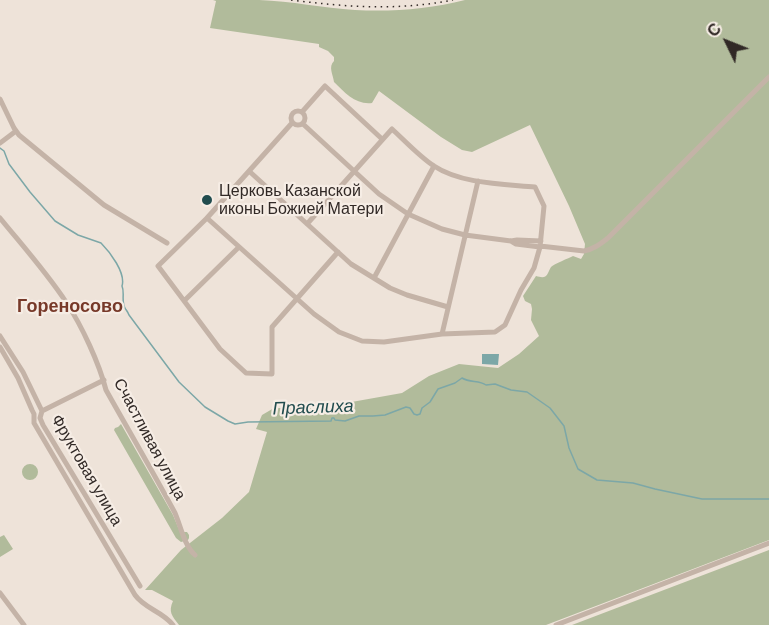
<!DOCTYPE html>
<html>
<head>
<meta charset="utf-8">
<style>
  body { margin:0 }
  #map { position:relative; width:769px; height:625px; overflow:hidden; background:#eee3d9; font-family:Barlow,sans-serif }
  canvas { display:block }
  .north { position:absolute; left:697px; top:12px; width:60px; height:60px; -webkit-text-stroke:4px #f6ede5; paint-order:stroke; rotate:313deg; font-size:16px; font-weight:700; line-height:24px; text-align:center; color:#312926 }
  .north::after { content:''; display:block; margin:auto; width:21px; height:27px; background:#312926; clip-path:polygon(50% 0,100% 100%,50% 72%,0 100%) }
</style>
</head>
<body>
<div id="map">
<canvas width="769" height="625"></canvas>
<div class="north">С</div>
</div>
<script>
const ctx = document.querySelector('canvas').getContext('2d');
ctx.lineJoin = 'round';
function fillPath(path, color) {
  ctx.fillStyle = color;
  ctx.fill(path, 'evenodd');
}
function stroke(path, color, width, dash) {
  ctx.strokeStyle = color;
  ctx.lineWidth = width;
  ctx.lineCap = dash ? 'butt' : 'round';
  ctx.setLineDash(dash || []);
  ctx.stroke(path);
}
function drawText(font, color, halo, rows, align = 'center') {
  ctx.font = font + ' Barlow,sans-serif';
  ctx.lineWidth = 4.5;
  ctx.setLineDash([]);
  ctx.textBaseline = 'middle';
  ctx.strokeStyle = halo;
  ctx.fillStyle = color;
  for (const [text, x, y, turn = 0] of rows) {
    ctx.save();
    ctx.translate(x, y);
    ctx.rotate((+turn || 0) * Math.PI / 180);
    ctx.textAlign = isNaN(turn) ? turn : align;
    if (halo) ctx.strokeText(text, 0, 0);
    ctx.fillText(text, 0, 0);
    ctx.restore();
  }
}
fillPath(new Path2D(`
  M213 0C228 0 244 0 259 0 291 1 323 8 355 10 392 12 430 9 465 0H769V540L546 625H179C172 616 168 612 173 601L152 590H145L181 550 222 518 249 492 267 432 256 429 262 415 274 408H318L402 393 429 376 459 364 498 368 519 354 539 336 531 320 532 309 531 304 525 301 523 296 536 276C540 277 543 278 546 276 548 274 549 270 551 267 554 264 569 258 573 256L581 259 584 254 585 244 569 206 530 125 472 152 462 150 441 137 379 91 372 103C356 105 345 93 334 82 333 74 328 67 334 61V57L328 51 319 47V44L210 28 216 1Z
  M121 424 173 515 180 532H187L189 535V538L188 540 181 542 176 538 114 430 115 428 118 427Z
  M22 472a8 8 0 1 1 16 0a8 8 0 1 1-16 0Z
  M4 535 13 549 0 557V537Z
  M769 550V625H572Z`), '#b1bb9b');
fillPath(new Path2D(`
  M482 354H499L498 365 482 364Z`), '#7ca7a7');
stroke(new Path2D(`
  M0 148 4 151 9 164 30 192 55 221 78 235 101 243C110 252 126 273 122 286 125 293 121 301 125 308 126 310 128 312 129 315L179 382 205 407 228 421 235 424 248 422 331 421 332 418H334L335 420 345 421 359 416H373L385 415 406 407 410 408 414 414 417 415 420 414 422 408 430 402 438 389 455 383 462 378C470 383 479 380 486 385L495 384 511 390 527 392 550 408 564 426 569 448 578 469 597 480 633 483 655 489 702 499H769`), '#7ca7a7', 1.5);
stroke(new Path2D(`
  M0 99 14 128 19 135 104 205 167 243
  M291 118a7 7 0 1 1 14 0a7 7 0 1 1-14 0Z
  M302 112 325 86 382 139
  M292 123 207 218 158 266 220 349 246 373 272 374V327L338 252
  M303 124 379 194 408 214 442 229 465 235 511 241 517 240 541 241
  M0 143 16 131
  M249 171 351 264 390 288 407 295 448 307
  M0 218C22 245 47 273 66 302 82 326 99 363 106 390 129 431 153 472 175 513 181 527 184 545 195 555
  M207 218 314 314 339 332 362 341 384 342 442 334 495 332 505 325 521 290 534 268 540 247 544 206 535 187C504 184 461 184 434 166 421 158 404 140 392 129L307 224
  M511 241 516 244 540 247
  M540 246 584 251C594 249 600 244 608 238L769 77
  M374 278 434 166
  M185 300 239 247
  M442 334 478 181
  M0 336 23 372 42 411 40 418 43 425 140 586
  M0 347 18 378 32 410 34 414V423L135 595C145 609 162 611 173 625
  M42 411 104 380
  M0 593 24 625
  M556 625 769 543`), '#c4b3a7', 5);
stroke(new Path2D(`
  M291 0C347 7 396 11 453 0`), '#312926', 1.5, [1.5, 4.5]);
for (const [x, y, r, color] of [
  [207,200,6,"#214c4e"]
]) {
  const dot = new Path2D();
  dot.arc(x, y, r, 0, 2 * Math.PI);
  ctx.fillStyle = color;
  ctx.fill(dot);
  stroke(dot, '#f6ede5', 2);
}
drawText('16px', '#312926', '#f6ede5', [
  ["Церковь Казанской",219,191],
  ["иконы Божией Матери",219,209]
], 'left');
drawText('16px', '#312926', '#f6ede5', [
  ["Счастливая улица",150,439,62],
  ["Фруктовая улица",87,470,60]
]);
drawText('bold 18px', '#773929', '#f6ede5', [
  ["Гореносово",70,306]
]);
drawText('italic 18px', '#214c4e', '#f6ede5', [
  ["Праслиха",313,407,-2]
]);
</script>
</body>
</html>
